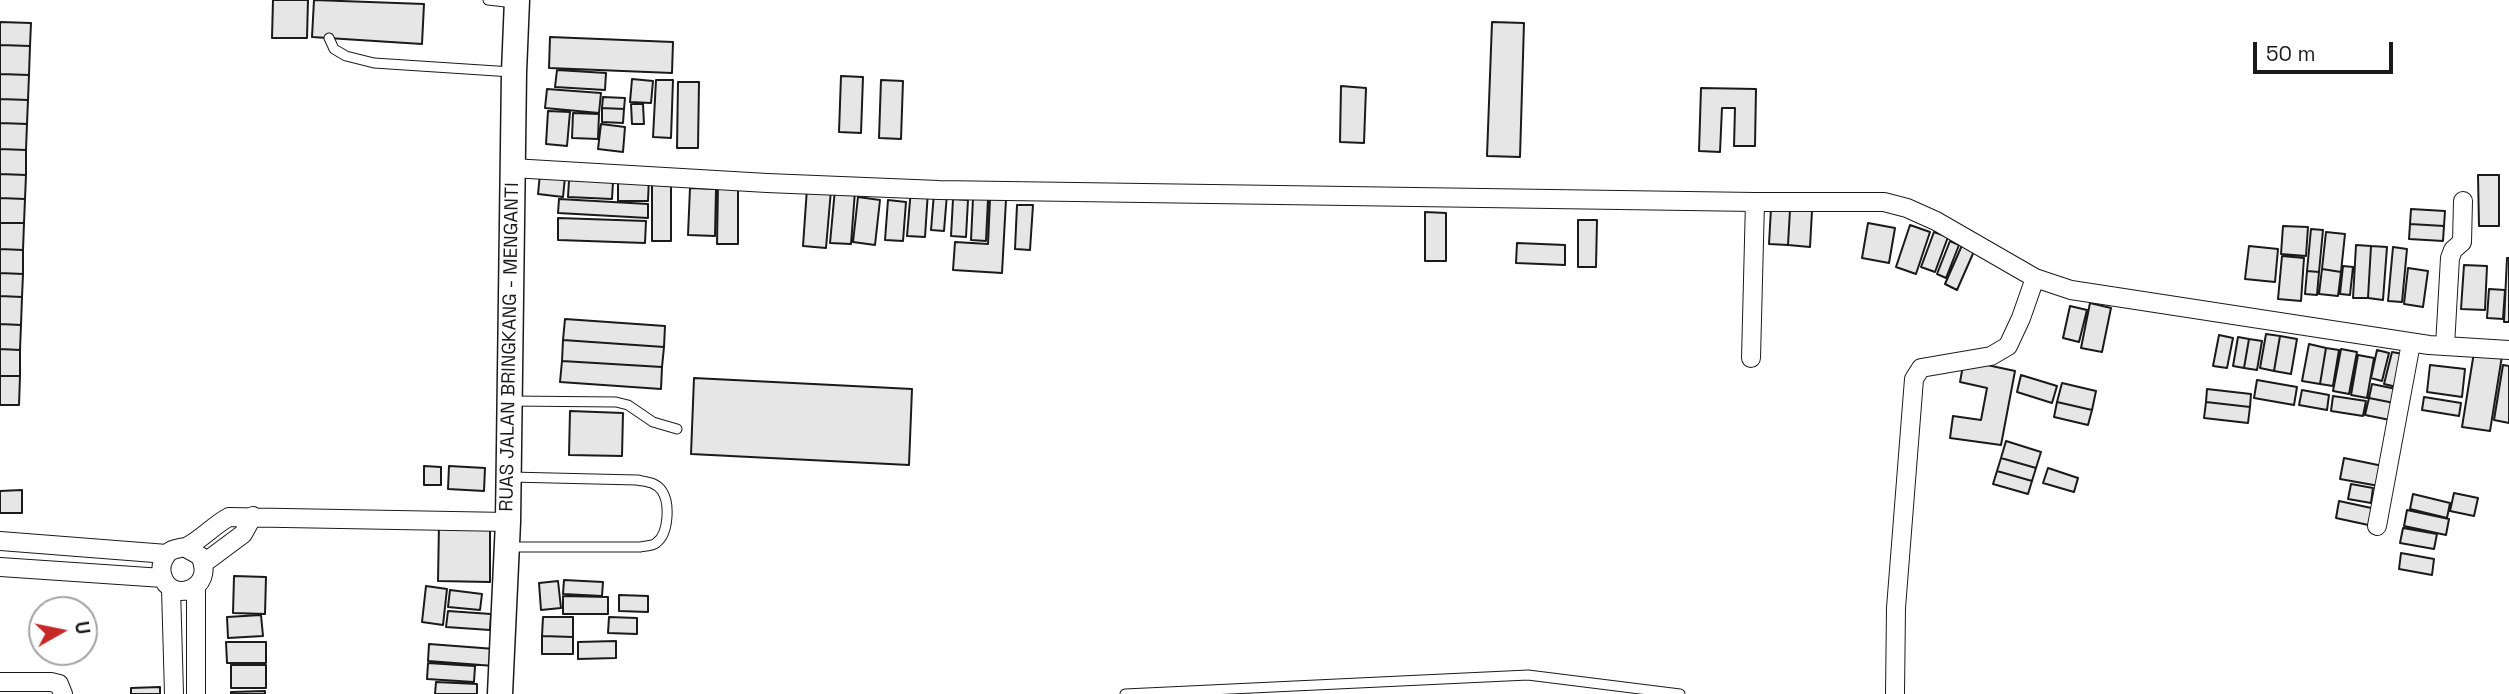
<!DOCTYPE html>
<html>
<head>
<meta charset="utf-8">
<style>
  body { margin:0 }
  #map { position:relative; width:2509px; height:694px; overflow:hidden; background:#fff; font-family:"Space Grotesk",sans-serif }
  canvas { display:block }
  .north { position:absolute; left:28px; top:596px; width:70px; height:70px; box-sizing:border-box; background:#fff; border:2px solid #a3a3a3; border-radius:50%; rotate:81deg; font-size:19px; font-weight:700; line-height:28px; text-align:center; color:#1a1a1a }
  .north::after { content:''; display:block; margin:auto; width:24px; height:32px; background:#c62828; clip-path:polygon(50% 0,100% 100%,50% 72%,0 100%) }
  .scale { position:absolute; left:2253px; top:42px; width:140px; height:32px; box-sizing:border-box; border:4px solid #1a1a1a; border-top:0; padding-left:9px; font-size:21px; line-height:24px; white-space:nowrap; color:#1a1a1a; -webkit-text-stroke:5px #fff; paint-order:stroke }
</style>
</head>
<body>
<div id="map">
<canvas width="2509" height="694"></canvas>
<div class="north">U</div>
<div class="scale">50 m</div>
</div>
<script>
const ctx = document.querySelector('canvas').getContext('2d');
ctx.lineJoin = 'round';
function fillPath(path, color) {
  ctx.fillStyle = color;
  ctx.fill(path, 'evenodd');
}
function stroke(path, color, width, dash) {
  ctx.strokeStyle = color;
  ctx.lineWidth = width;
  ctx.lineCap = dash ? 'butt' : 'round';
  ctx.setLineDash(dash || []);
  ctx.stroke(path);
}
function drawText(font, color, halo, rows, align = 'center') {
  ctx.font = font + ' "Space Grotesk",sans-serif';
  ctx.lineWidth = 5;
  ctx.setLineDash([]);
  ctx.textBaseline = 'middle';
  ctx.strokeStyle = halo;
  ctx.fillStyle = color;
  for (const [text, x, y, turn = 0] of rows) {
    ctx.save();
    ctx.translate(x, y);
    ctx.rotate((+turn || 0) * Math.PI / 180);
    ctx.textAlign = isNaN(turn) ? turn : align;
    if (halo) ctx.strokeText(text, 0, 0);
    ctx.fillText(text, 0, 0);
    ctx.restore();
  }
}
const building = new Path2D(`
  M273 0H308L307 38H272Z
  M314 0 424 4 422 44 312 37Z
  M0 22 31 23 30 46 0 45Z
  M1492 22 1524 23 1520 157 1487 156Z
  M550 37 673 42 672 73 549 68Z
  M0 45 30 46 29 75 0 74Z
  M557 70 606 73 605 90 555 87Z
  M0 74 29 75 28 100 0 99Z
  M841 76 863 77 861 133 839 132Z
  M632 79 653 81 651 103 630 102Z
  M656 80H673L671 138 653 137Z
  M881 80 903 81 901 139 879 138Z
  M678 82H699L698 148H677Z
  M1341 86 1366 88 1364 143 1340 142Z
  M1701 88 1756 89 1755 146H1734L1735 108H1722L1720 152 1699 151Z
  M547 89 601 93 599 113 545 108Z
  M603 97 625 98 624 109 602 108Z
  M0 99 28 100 27 124 0 123Z
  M631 104H643L644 124H632Z
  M602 108 624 109 623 123 602 122Z
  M548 111 570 112 567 146 546 144Z
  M573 113 599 114 598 139 572 138Z
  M0 123 27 124 26 150 0 149Z
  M601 124 625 127 623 152 598 149Z
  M0 149 26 150V175L0 174Z
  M0 174 26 175 25 199 0 198Z
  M540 174 565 177 563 197 538 194Z
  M2478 175H2499V226H2479Z
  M618 176 649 177 648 201H618Z
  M652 178H671V241H652Z
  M569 180 613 182 612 199 568 197Z
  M718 185 738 186V244H717Z
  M690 188 716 189 715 236 688 235Z
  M807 188 831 190 826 248 803 246Z
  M835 189 855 191 851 244 830 243Z
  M911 189 928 191 925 237 907 236Z
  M934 193 947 194 944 231 931 230Z
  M858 197 880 200 875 245 853 242Z
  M0 198 25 199 24 223H0Z
  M973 198 988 199 986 241 971 240Z
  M559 199 648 204V218L558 213Z
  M953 199 968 200 966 237 951 236Z
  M990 199 1006 200 1002 273 953 270 955 242 988 244Z
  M888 200 906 202 903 241 885 240Z
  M1017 205H1033L1030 250 1015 249Z
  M1771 208 1790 210 1788 245 1769 244Z
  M2411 209 2445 211 2444 226 2410 224Z
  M1790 210 1812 211 1810 247 1788 245Z
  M1425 212 1446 213V261H1425Z
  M558 218 646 221 645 243 558 240Z
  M1578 220H1597L1596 267H1578Z
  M0 223H24L23 250 0 249Z
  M1868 223 1895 228 1889 263 1862 258Z
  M2410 224 2444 226 2443 241 2409 239Z
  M1910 225 1930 232 1916 274 1896 267Z
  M2283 226 2308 227 2306 256 2281 254Z
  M2311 229 2323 230 2319 272 2307 271Z
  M1934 232 1948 237 1935 272 1921 267Z
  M2326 232 2345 234 2341 272 2322 269Z
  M1950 241 1959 245 1946 278 1937 274Z
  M1517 243 1565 245V265L1516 263Z
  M1963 243 1975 249 1957 290 1945 284Z
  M2356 245 2371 246 2368 298H2353Z
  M2249 246 2278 249 2275 282 2245 279Z
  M2371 246 2387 247 2383 300 2368 298Z
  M2393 247 2407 249 2402 302 2388 301Z
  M0 249 23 250V274L0 273Z
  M2282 256 2304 258 2301 301 2278 299Z
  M2507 258H2509V322H2504Z
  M2464 265 2487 266 2485 310 2461 309Z
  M2343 266 2353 267 2350 295 2340 294Z
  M2408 268 2428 271 2423 307 2404 304Z
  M2322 269 2341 272 2338 296 2319 294Z
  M2307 271 2319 272 2317 295 2305 294Z
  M0 273 23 274 22 297 0 296Z
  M2489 289 2505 290 2503 319 2487 318Z
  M0 296 22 297 21 325 0 324Z
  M2090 303 2111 308 2102 352 2081 348Z
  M2070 306 2087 310 2079 342 2063 338Z
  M565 319 665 326 664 347 563 340Z
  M0 324 21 325 20 350 0 349Z
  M2266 334 2280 336 2274 371 2260 368Z
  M2219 335 2233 338 2227 368 2213 366Z
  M2280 336 2297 339 2291 374 2274 371Z
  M2238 337 2249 339 2244 368 2233 366Z
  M2249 339 2262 341 2257 370 2244 368Z
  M563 340 664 347 662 367 562 361Z
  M2309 344 2326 348 2320 384 2302 381Z
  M2326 348 2339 350 2333 386 2320 384Z
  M0 349 20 350V376H0Z
  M2341 349 2357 352 2349 394 2333 391Z
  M2377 350 2389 353 2382 381 2371 378Z
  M2392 352 2408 355 2401 388 2384 384Z
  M2474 352 2502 356 2490 431 2462 427Z
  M2358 355 2374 358 2367 398 2351 395Z
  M1964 360 2015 371 2001 445 1950 438 1953 416 1981 420 1987 388 1960 382Z
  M562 361 662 367 661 389 560 382Z
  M2430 365 2465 369 2462 397 2427 392Z
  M2503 365 2509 366V423L2494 420Z
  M2021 375 2057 386 2052 403 2017 392Z
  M0 376H20L19 405H0Z
  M694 378 912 389 909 465 691 454Z
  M2257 380 2297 387 2294 405 2254 398Z
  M2062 383 2096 391 2092 410 2057 402Z
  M2372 384 2401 390 2399 404 2369 398Z
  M2207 389 2251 394 2250 407 2206 402Z
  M2302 390 2329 395 2327 410 2299 405Z
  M2333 396 2366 401 2363 416 2331 411Z
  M2424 397 2461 403 2459 416 2422 410Z
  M2369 398 2399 404 2395 421 2365 415Z
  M2057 402 2092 410 2088 425 2054 417Z
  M2206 402 2250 407 2248 423 2204 418Z
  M570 411 623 413 622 456 569 455Z
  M2006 441 2041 452 2036 468 2001 458Z
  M2001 458 2036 468 2032 481 1997 471Z
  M2344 458 2383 466 2379 486 2340 479Z
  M424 466 441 467V485H424Z
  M449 466 485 468 484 491 448 489Z
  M2048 468 2078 478 2074 492 2043 483Z
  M1997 471 2032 481 2028 494 1993 484Z
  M2351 484 2373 488 2371 503 2348 499Z
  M22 490V513H0V491Z
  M2454 493 2478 498 2474 516 2450 511Z
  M2413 494 2450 503 2447 518 2410 509Z
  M2339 501 2376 509 2373 526 2336 518Z
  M2407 510 2449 519 2446 535 2404 526Z
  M439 523H490V582L438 581Z
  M2403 528 2437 534 2434 549 2400 543Z
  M2401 553 2434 559 2432 575 2399 569Z
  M234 576 266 577 265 614 233 613Z
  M564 580 603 582 602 596 563 594Z
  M558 581 561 608 541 610 539 583Z
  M426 586 447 589 443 625 422 622Z
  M450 590 482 594 480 610 448 607Z
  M619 595 648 596V612L619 611Z
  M563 596 608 597V614H563Z
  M448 611 491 614 490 630 446 627Z
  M261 615 263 636 228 638 227 617Z
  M543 617H573V637L542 636Z
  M609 617 637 618V634L608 633Z
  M542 636 573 637V654H542Z
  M616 641V658L578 659V642Z
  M226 642H266V663H227Z
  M429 644 495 649 494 666 428 661Z
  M428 663 475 666 474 682 427 679Z
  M231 665H266V688H231Z
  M436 682 477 684V694H435Z
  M160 687V694H131V688Z
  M265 691V694H231V692Z`);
fillPath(building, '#e6e6e6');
stroke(building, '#1a1a1a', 2);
const lane = new Path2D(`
  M488 0 514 3
  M329 38 334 49 346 56 374 63 512 72
  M511 401 616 402 628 405 653 422 677 429
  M507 547H640C645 546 653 546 656 543 669 534 670 503 662 491 656 482 647 482 637 480L510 477
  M1125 694 1528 675 1680 694`);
const street = new Path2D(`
  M512 168 767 183 939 190 1755 202H1884L1907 208 1936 221 2035 278 2071 290 2429 345 2509 350
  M2445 346 2450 258 2453 250 2462 242 2463 201
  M1751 358 1755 202
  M2377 526 2411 343
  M0 541 167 554
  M186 548 200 556C217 590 168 605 162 574 160 566 163 559 168 553 174 547 182 549 188 546 203 538 214 525 229 517L508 522
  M204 563 243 534 253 516
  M0 567 163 578
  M196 587V694
  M171 588 174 694
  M0 682H51L59 684 63 694
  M1895 694 1896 608 1914 379 1921 368 1991 356 2008 346 2021 318 2035 278`);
const secondary = new Path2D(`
  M500 694 508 522 514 72 517 0`);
stroke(lane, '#1a1a1a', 11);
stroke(street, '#1a1a1a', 20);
stroke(secondary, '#1a1a1a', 27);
stroke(lane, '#fff', 9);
stroke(street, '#fff', 18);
stroke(secondary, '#fff', 24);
drawText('19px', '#1a1a1a', '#fff', [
  ["RUAS JALAN BRINGKANG - MENGANTI",510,347,-89]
]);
</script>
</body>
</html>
